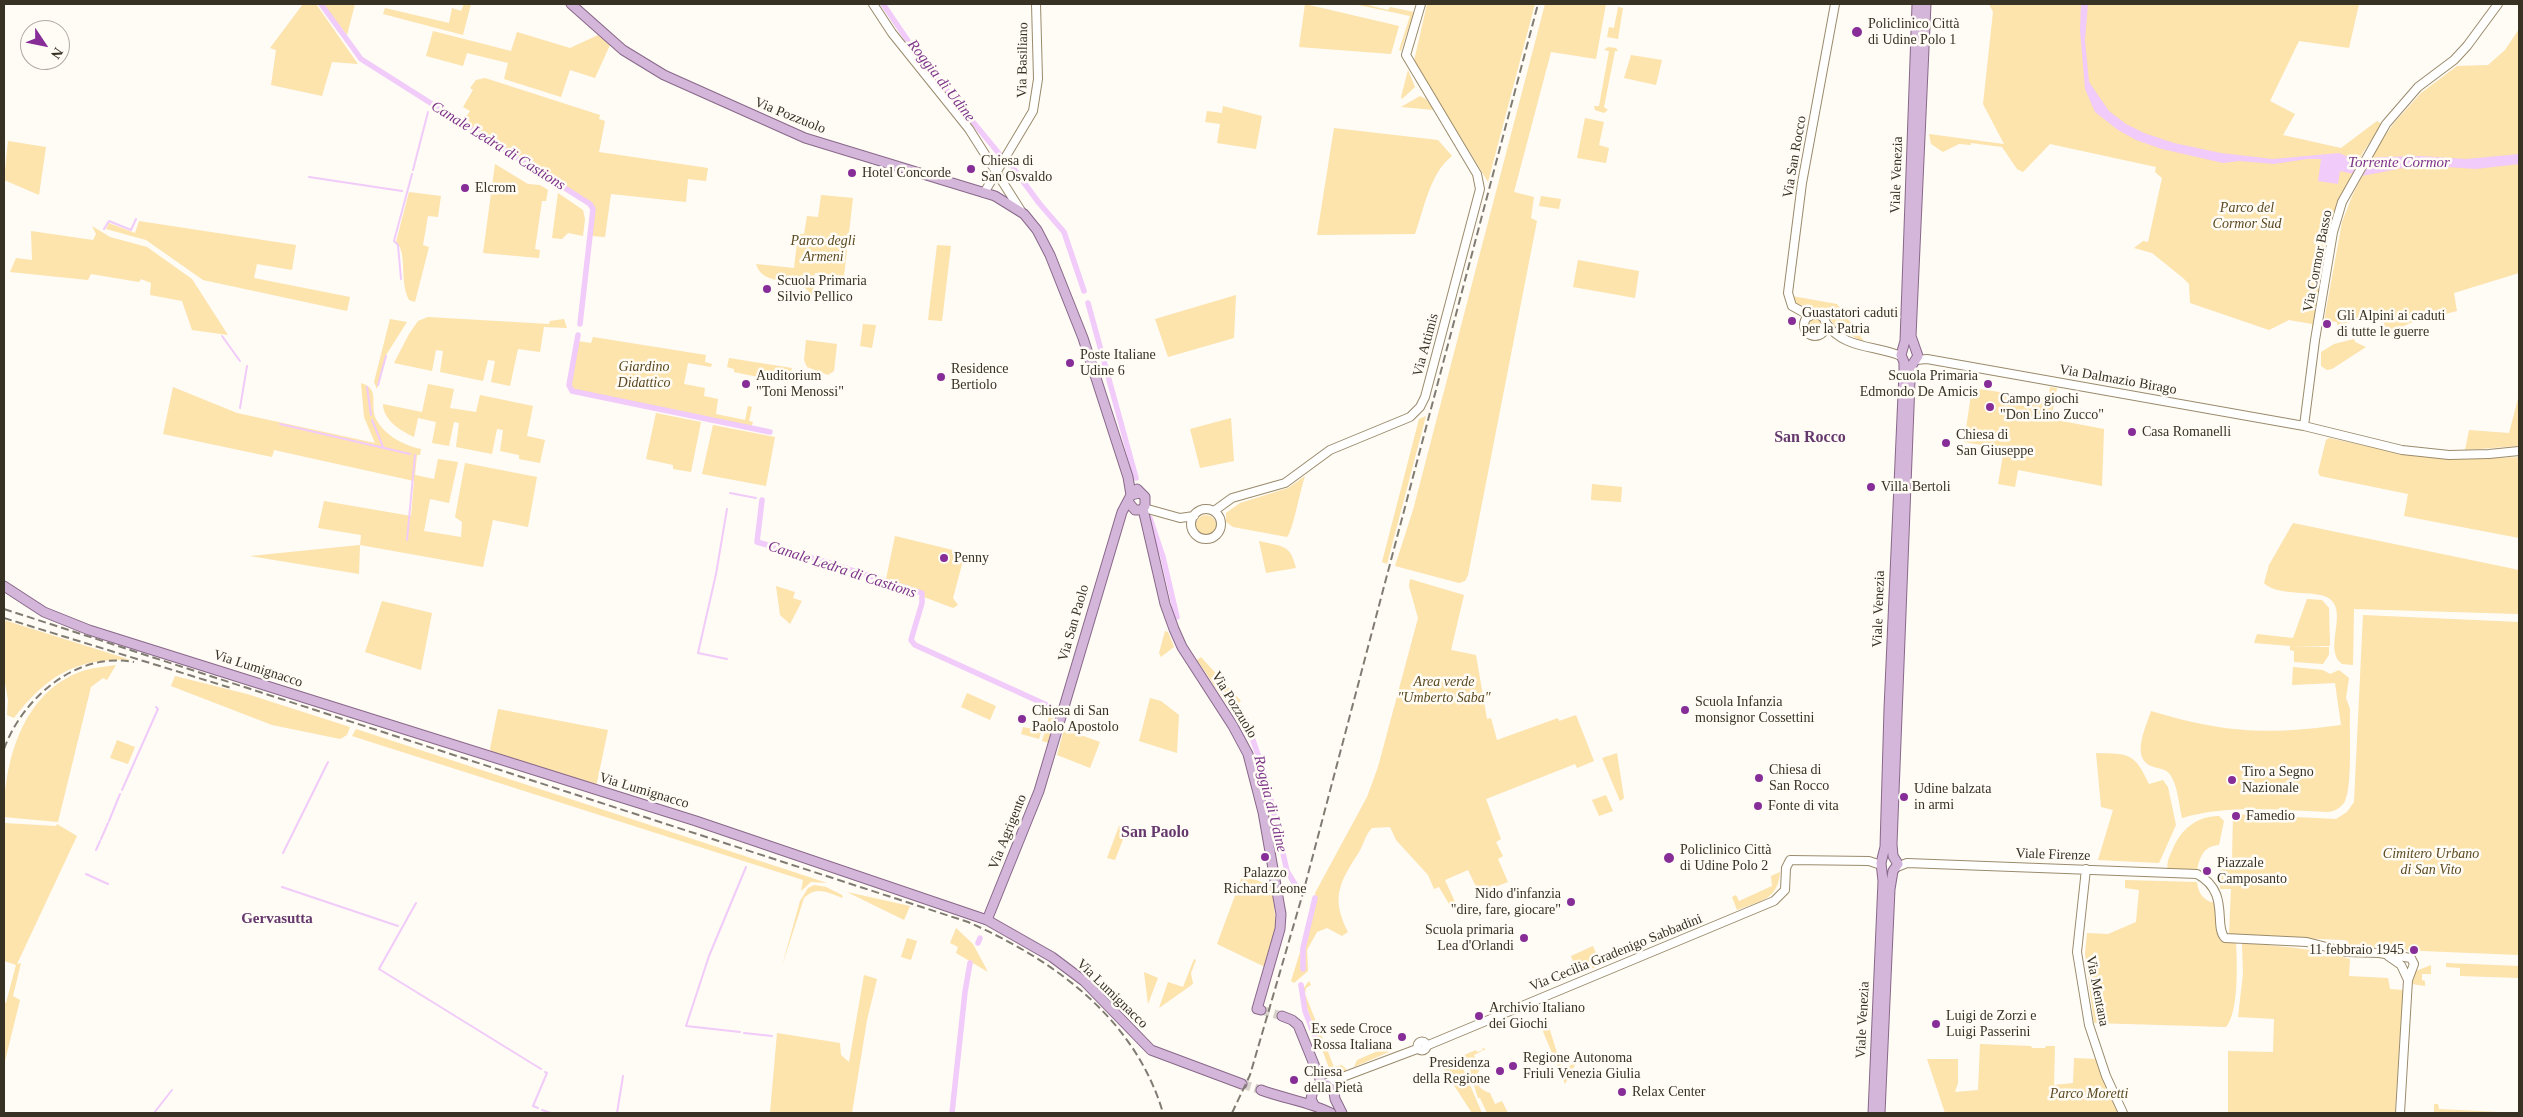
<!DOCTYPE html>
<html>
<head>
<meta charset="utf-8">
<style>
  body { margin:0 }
  #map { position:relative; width:2523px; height:1117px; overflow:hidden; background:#fffbf5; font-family:Georgia,serif }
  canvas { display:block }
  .frame { position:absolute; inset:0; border:5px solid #383225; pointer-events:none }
  .north { position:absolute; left:20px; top:20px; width:50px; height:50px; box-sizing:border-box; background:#fffbf5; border:1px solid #afaba2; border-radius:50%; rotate:124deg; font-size:14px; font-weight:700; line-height:20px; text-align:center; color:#383225 }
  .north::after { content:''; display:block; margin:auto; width:18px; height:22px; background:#872d98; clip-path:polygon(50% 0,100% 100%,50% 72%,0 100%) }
</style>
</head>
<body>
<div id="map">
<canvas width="2523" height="1117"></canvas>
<div class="frame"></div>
<div class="north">N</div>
</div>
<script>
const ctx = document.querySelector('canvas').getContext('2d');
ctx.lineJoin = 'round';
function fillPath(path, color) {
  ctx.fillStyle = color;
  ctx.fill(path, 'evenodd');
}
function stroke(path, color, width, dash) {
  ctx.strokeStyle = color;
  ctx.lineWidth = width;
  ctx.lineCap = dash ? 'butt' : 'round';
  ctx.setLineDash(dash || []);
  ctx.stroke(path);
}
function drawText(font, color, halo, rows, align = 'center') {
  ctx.font = font + ' Georgia,serif';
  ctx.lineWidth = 5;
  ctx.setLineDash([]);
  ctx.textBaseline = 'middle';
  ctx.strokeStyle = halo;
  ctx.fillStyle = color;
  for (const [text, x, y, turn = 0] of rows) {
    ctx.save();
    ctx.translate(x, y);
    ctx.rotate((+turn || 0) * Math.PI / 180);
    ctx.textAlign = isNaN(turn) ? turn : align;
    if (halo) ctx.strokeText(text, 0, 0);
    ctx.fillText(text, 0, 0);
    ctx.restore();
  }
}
fillPath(new Path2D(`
  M303 4H316L358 64 332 62 322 96 271 85 276 50 270 48Z
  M323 4H355L347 35Z
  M464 4H471L463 35 383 14 385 8 449 23 452 8 461 11Z
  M1305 4 1399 26 1391 54 1299 47Z
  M1354 4H1364L1388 10 1390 7 1414 12 1401 51 1399 50 1410 16Z
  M1427 4H1535L1488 182 1414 61Z
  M1545 4H1606L1596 59 1551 52 1514 192 1534 197 1531 218 1537 221 1468 575 1465 581 1459 583 1395 566 1413 510Z
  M1989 4H2359L2349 48 2299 41 2270 101 2295 114 2283 135 2341 148 2377 121 2382 124 2362 154 2341 196 2312 340V324L2289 320 2269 330 2190 303 2189 284 2183 278 2152 253 2134 248 2143 241 2148 242 2162 178 2155 172 2156 167 2050 144 2023 172 2017 169 2002 147 1971 143V145L1959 144 1943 152 1931 144 1929 134 2004 144 1983 104 1993 12Z
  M1618 7 1623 8 1618 39 1607 37 1609 27 1614 28Z
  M2519 29V273L2454 293 2457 311 2410 323 2388 334 2381 316 2367 317V319L2337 325V322L2324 321 2342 222 2353 194 2379 144 2394 123 2421 93 2457 66 2488 65 2505 50Z
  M433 31 511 51 517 32 570 48 598 35 610 45 595 78 570 70 561 97 504 79 508 63 467 53 463 66 426 56Z
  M1608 47 1616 48 1618 51H1615L1604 107 1608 110 1604 113 1595 110 1594 106H1599L1609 51 1604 50Z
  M1631 55 1662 60 1656 85 1624 78Z
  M1408 70 1415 87 1402 99 1401 97Z
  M485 78 600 115 599 119 605 121 599 152 708 168 706 181 688 179 686 202 611 194 605 237 592 236 595 207 507 151 501 142 490 136 483 135 462 123 470 111 463 107 473 90 470 88 476 80Z
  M1420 96 1426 99 1434 110 1401 107Z
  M1223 106 1262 116 1256 149 1217 143 1220 124 1205 122 1207 111 1222 113Z
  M1585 118 1604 122 1599 145 1609 148 1606 163 1577 158Z
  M1334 128 1438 140 1452 156C1430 173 1424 209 1415 234L1317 235Z
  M8 141 46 147 39 195 4 180Z
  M495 164 528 184 540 185 548 190 546 201H542L535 249 540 250 539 258 483 253Z
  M409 192 441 196 438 217 428 216 423 245 429 247 415 302 409 300C399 281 408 253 396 242Z
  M558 193 583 210 585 219 583 236 568 233 562 239 552 238Z
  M821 195 853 198 844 276 815 273 812 296C798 272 764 290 756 264L794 268 798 234H804L807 216 818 217Z
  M1541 196 1561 199 1559 209 1539 206Z
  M139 221 296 245 292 270 257 264 254 278 350 297 347 311 203 280 146 240 106 229 109 223 135 233Z
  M92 226 110 237 147 247 192 279 228 335 192 330 182 301 150 295 151 283 141 279 139 282 91 274 88 280 10 272 16 258 32 260 31 231 93 240 96 234Z
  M937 245 951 246 942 321 928 320Z
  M1578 260 1639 271 1635 298 1573 287Z
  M1236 295 1234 338 1168 357 1155 319Z
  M1792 296 1837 304 1866 344 1835 326 1825 311 1797 304Z
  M1806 325a9 9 0 1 1 18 0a9 9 0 1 1-18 0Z
  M428 317 549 324 550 321 564 319 567 328 544 327 540 352 518 349 510 386 491 382 495 361 488 360 483 381 440 372 443 351 436 350 432 371 394 363 409 334 418 321Z
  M390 319 407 322 386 355 377 389 374 382Z
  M863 324 876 325 872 348 860 346Z
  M593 337 706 355 705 362 712 364 711 367 688 363 684 384 705 388 704 396 718 399 716 414 745 420 748 406 752 407 749 421 753 422 751 427 572 390 569 385 578 341 591 343Z
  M2354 339 2355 342 2366 347 2332 369 2327 370 2321 366V352L2334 344Z
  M806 340 837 344 834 371 828 375 807 367 804 360Z
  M729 358 792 368 787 384V376L760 370 758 377 734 372V369L727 367Z
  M361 383C381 389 369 404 376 419 384 435 405 446 421 449L420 455H417L415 475 434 479 438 459 458 462 449 503 430 499 424 531 461 537 462 522 455 517 465 463 537 477 528 527 493 520 483 567 360 545 359 574 250 556 360 545 361 535 318 528 324 501 411 516 414 481 274 450 272 457 163 434 173 387 237 413 375 443 364 417Z
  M428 384 454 389 450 408 476 412 480 395 533 406 527 436 545 440 540 463 519 459V455L500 451 503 430 497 429 492 454 456 447 459 423 454 422 449 446 432 443 436 422 418 418 414 437C401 431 383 420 383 404L422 412Z
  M2050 387 2057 388 2051 419 2104 429 2102 486 2018 470 2015 487 1998 484 2004 449 1964 442 1972 388 2048 399Z
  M2519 395V446L2465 450 2469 430 2509 433Z
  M656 413 701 422 691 472 673 469V465L646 459Z
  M1426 416 1387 564 1382 562 1419 419Z
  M1231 418 1234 461 1200 468 1190 429Z
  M713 425 775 437 766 486 702 474Z
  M2329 438 2414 456 2469 459 2519 457V538L2404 516 2408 494 2320 476 2318 472 2326 440Z
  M1305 476C1300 490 1293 531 1287 537L1233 527 1226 522V513L1240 503 1288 488Z
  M1592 484 1622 487 1621 502 1591 500Z
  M1196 525a10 10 0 1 1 20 0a10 10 0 1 1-20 0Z
  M2293 523 2519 570V614L2354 609 2353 665 2342 664C2324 651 2345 618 2333 602 2323 587 2280 599 2264 583L2269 565Z
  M895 536 965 553 953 598 958 605 953 608 924 597 923 593 886 579Z
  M1259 541C1282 547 1290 543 1296 568L1266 573Z
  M1410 579 1464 595 1451 650 1476 655 1487 719 1491 718 1497 740 1558 718 1559 721 1576 715 1594 761 1577 768 1575 764 1486 799 1501 839 1496 842 1503 856 1498 859 1508 882 1479 893 1468 870 1445 880 1455 902 1449 904 1439 887 1434 889 1428 875 1396 840 1390 827 1372 828C1365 835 1364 844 1359 852 1340 882 1330 897 1348 932L1342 936 1327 928 1317 932 1307 950 1308 971 1294 983 1291 981 1316 901 1315 893 1367 797 1378 767 1418 618 1409 586Z
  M776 586 795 592 793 598 802 601 790 624 780 615Z
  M2307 599 2322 600 2329 608 2330 646H2291L2329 647V655L2323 664 2294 662V651L2290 650V646L2254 643 2257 634 2293 638Z
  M382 601 432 613 421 670 365 652Z
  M2363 615 2519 622V955L2350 948 2348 941 2343 940 2229 935 2231 889H2220L2221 860H2232L2233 814 2336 819 2347 812 2354 802Z
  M4 620 131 660C77 657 46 676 14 718L7 715 8 700 4 677Z
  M1165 631 1168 632 1174 647 1161 657 1159 653Z
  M1201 657 1241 701 1231 710 1197 660Z
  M116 665 107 680 103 678 91 687 58 822 4 817C4 763 21 698 75 674 88 668 102 667 116 665Z
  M2293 667 2323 670 2330 674 2339 670 2349 678 2346 698 2350 709C2349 729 2353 789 2344 803 2340 808 2334 812 2327 812 2279 810 2229 804 2182 818 2179 806 2178 787 2171 776 2167 769 2161 769 2154 767 2129 760 2146 727 2151 711 2224 733 2266 735 2341 725L2335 683 2292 685Z
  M175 676 247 694 350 727 347 735 340 739 272 725 171 686Z
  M967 693 996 706 990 720 961 707Z
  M1150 698 1161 701 1179 715 1177 753 1139 741Z
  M498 709 608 730 596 787 493 754 490 749Z
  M1049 717 1057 719 1050 743 1042 741Z
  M1039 725 1043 727 1039 739 1021 734 1023 727 1037 730Z
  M356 729 809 877 827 883 811 882 801 891 803 880 352 736Z
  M1064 729 1100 742 1090 768 1057 755Z
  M117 740 135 747 128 764 110 758Z
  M1617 753 1624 798 1620 801 1602 758Z
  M2096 753C2129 754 2134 752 2149 784L2163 780 2168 787 2176 825 2159 863 2098 860 2113 810 2101 807Z
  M1606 795 1613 811 1599 816 1592 800Z
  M2219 816 2224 821 2219 845C2204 846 2200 856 2197 870H2168C2166 864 2169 857 2172 851 2180 830 2196 816 2219 816Z
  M4 823 56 826 57 824 77 836 17 964 21 963 13 996 20 1000 4 1065V1002L6 1003 16 965 4 961Z
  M1119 826 1127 829 1115 860 1107 858Z
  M1780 872C1778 900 1760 901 1737 910L1732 897 1736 895 1739 901 1772 886 1771 876Z
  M1243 874 1272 887 1276 926 1265 967 1217 944Z
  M2125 880 2197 882C2198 894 2205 903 2218 903L2219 938 2224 942H2236C2237 962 2239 1012 2226 1027L2094 1023 2085 954 2087 933 2108 934 2136 922 2139 890 2125 888Z
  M814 885 826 887 842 895 843 898C829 893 817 885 804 898L782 966 800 901 808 888Z
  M847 892 910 906 904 920Z
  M956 928 973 944 988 972 956 953 958 947 950 943Z
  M907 938 917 941 911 960 901 957Z
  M2242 943C2279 946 2314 948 2350 959L2349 976 2388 978 2390 989 2403 990 2395 1113H2228V1051L2273 1052 2274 1019 2238 1017 2243 974Z
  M1593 946 1601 965 1586 971 1581 966H1575L1571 956Z
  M1194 959 1196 960 1191 973 1193 984 1159 1008 1168 982 1183 987Z
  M2446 963 2519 966V978L2460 976V968L2446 967Z
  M2431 965V974H2422V980L2425 981V986L2412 984 2416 971Z
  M1144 972 1158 978 1148 1004Z
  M864 975 877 979 867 1020 852 1113H770L777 1033 840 1043 841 1055 849 1062Z
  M1309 981 1311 985 1306 988 1305 994 1334 1067 1342 1065 1347 1070 1338 1074 1330 1071 1307 1008 1303 989Z
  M1549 1027 1562 1069 1576 1063 1565 1084 1542 1029Z
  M1980 1044 2031 1046 2032 1048H2045L2046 1046H2055L2054 1085 2073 1083 2074 1058 2096 1059 2118 1113H1945L1927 1059H1958V1083L1955 1092 1978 1090Z
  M1387 1047 1389 1052 1354 1067 1357 1060Z
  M1482 1048 1486 1049 1474 1055 1480 1069C1472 1081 1478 1089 1490 1093L1495 1104 1502 1101 1508 1113H1487L1480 1098H1478L1472 1079H1470L1468 1074 1471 1072 1464 1055 1476 1050 1477 1052 1483 1050Z
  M1459 1057 1461 1064 1482 1113H1472L1444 1070 1446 1062Z
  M2434 1104H2438L2439 1109 2519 1113H2434Z`), '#fde3ac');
fillPath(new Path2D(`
  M2081 4H2088L2085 40 2089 82 2109 111 2126 124 2144 133 2174 143 2221 153 2273 159 2339 153 2357 161 2379 157 2421 156 2466 159 2519 154V164L2476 169 2418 165 2362 176 2340 171 2338 184 2318 181 2321 159H2307L2274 164 2239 161 2223 163 2162 149 2136 140 2118 130 2095 112 2085 89 2080 30Z`), '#f1cbf9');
stroke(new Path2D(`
  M482 136C492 138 500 142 505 150
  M413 170 428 112
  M309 177 402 191
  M104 229 109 221 131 230 136 219
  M401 279 398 245 394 241 412 174
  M222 336 240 361
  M378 385 386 356
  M367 387 371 415
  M240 408 247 366
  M372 420 383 447
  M280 424 410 454
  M730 493 756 498
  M407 540 415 455
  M727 659 698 653 716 574 727 509
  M122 790 158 709 156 707
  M109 821 120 794
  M101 839 108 823
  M96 850 100 841
  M283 853 328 762
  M86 874 108 884
  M282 887 398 926
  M416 903 379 969 541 1069
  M740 1032 686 1026 709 956 746 867
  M744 1033 772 1036
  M538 1108 533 1106 547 1073 545 1072
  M542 1110 551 1113
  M154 1113 172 1090
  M617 1113 623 1076`), '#f1cbf9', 2);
stroke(new Path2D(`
  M321 4 361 59 590 204 593 209 580 324
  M883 4 917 54 1001 156
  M1011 165 1039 203 1064 232 1084 291
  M1088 303 1136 478
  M578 335 569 385 572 391 770 432
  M762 500 757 542 833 564 922 593V603L911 640 915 645 1049 706
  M1150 518 1163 557 1177 617
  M1246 720 1266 778 1287 871 1296 886
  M978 943 980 938
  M1303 969V948L1315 898
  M1301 985 1305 1011 1319 1047
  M952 1113 965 992 970 963`), '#f1cbf9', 5.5);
stroke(new Path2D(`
  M1261 1010 1282 1016
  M1242 1084 1261 1090`), '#d7d3cb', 9, [9, 4.5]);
const minor = new Path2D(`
  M873 4 892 33 969 129 1021 211
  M984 193 1033 111 1038 79 1036 4
  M1804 325a11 11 0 1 1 22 0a11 11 0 1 1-22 0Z
  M1810 316 1792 306 1788 293 1802 183 1835 4
  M1826 323C1843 349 1875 345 1901 356
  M1916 360 1927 359 2304 426 2402 450 2449 455 2489 454 2519 451
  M2304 426 2315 340 2333 232 2342 202 2386 124 2418 87 2454 60 2467 46 2498 4
  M1144 508 1180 518 1194 516
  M1191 524a15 15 0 1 1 30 0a15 15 0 1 1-30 0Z
  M1214 511 1232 498 1285 483 1330 450 1410 417 1420 407 1425 397 1480 189 1477 174 1406 55 1421 4
  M1897 867 1907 863 2197 874C2231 892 2213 926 2225 938L2307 942 2346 952 2379 953 2411 958 2414 964 2408 980 2400 1113
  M2086 869 2077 952 2089 1025 2106 1076 2123 1113
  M2388 956 2401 965 2408 980
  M1417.5 1046a4.5 4.5 0 1 1 9 0a4.5 4.5 0 1 1-9 0Z
  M1426 1046 1774 901 1785 890 1786 868 1790 860 1869 861 1881 865
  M1324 1084 1417 1049`);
const major = new Path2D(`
  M571 4 623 50 664 75 805 138 995 196 1024 214 1037 230 1050 255 1083 338 1128 477 1131 495
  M1129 503 1135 510H1141L1145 506V497L1137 489
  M1143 509 1165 604 1174 629 1182 647 1233 726 1248 754 1263 812 1281 914 1280 929 1257 1009 1261 1010
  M4 586 44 612 89 630 696 821 987 920 1052 957 1084 981 1151 1050 1242 1084
  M987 920 1039 791 1122 512 1131 495 1140 493
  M1282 1016 1292 1020 1298 1025 1322 1084
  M1261 1090C1285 1099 1310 1102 1331 1113
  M1314 1105 1311 1099 1313 1090 1320 1085H1327L1334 1092 1335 1099 1342 1113
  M1873 1113 1883 881 1881 863 1885 847 1889 709 1904 372V362L1901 355 1905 341 1917 4
  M1880 1113 1890 889 1893 871 1898 864 1893 856 1892 844 1910 382 1912 365 1918 356 1911 336 1926 4`);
stroke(minor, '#9a8b6c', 10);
stroke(major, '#896889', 11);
stroke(minor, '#fff', 8);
stroke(major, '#d3b6d9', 9);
stroke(new Path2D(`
  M4 609 968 922C1054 960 1135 1018 1163 1113
  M4 618 231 688
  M4 693V713
  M4 749C22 699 76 651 134 662
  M1232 1113 1250 1075 1303 893 1538 4`), '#817c72', 2, [8, 4]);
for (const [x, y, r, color] of [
  [1857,32,6,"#872d98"],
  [971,169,5,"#872d98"],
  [852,173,5,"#872d98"],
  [465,188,5,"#872d98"],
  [767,289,5,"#872d98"],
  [1792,321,5,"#872d98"],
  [2327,324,5,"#872d98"],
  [1070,363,5,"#872d98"],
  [941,377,5,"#872d98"],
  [746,384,5,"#872d98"],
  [1988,384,5,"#872d98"],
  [1990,407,5,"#872d98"],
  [2132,432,5,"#872d98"],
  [1946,443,5,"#872d98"],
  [1871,487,5,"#872d98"],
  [944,558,5,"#872d98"],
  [1685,710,5,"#872d98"],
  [1022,719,5,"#872d98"],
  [1759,778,5,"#872d98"],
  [2232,780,5,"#872d98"],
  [1904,797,5,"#872d98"],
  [1758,806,5,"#872d98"],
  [2236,816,5,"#872d98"],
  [1265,857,5,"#872d98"],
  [1669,858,6,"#872d98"],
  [2207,871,5,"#872d98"],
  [1571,902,5,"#872d98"],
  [1524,938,5,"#872d98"],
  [2414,950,5,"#872d98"],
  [1479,1016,5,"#872d98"],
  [1936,1024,5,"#872d98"],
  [1402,1037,5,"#872d98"],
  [1513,1066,5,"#872d98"],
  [1500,1071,5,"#872d98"],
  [1294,1080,5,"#872d98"],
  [1622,1092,5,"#872d98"]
]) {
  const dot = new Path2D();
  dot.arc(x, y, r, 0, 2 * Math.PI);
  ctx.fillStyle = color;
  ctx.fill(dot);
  stroke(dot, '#fffbf5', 2);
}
drawText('14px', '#383225', '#fffbf5', [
  ["Policlinico Città",1868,24],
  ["di Udine Polo 1",1868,40],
  ["Chiesa di",981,161],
  ["San Osvaldo",981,177],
  ["Hotel Concorde",862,173],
  ["Elcrom",475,188],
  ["Scuola Primaria",777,281],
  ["Silvio Pellico",777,297],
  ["Guastatori caduti",1802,313],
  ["per la Patria",1802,329],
  ["Gli Alpini ai caduti",2337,316],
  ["di tutte le guerre",2337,332],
  ["Poste Italiane",1080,355],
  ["Udine 6",1080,371],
  ["Residence",951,369],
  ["Bertiolo",951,385],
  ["Auditorium",756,376],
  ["\"Toni Menossi\"",756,392],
  ["Scuola Primaria",1978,376,"right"],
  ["Edmondo De Amicis",1978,392,"right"],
  ["Campo giochi",2000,399],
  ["\"Don Lino Zucco\"",2000,415],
  ["Casa Romanelli",2142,432],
  ["Chiesa di",1956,435],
  ["San Giuseppe",1956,451],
  ["Villa Bertoli",1881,487],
  ["Penny",954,558],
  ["Scuola Infanzia",1695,702],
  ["monsignor Cossettini",1695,718],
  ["Chiesa di San",1032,711],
  ["Paolo Apostolo",1032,727],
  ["Chiesa di",1769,770],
  ["San Rocco",1769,786],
  ["Tiro a Segno",2242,772],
  ["Nazionale",2242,788],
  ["Udine balzata",1914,789],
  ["in armi",1914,805],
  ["Fonte di vita",1768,806],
  ["Famedio",2246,816],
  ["Policlinico Città",1680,850],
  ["di Udine Polo 2",1680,866],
  ["Piazzale",2217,863],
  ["Camposanto",2217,879],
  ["Palazzo",1265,873,"center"],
  ["Richard Leone",1265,889,"center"],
  ["Nido d'infanzia",1561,894,"right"],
  ["\"dire, fare, giocare\"",1561,910,"right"],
  ["Scuola primaria",1514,930,"right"],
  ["Lea d'Orlandi",1514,946,"right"],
  ["11 febbraio 1945",2404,950,"right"],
  ["Archivio Italiano",1489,1008],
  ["dei Giochi",1489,1024],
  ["Luigi de Zorzi e",1946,1016],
  ["Luigi Passerini",1946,1032],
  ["Ex sede Croce",1392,1029,"right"],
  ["Rossa Italiana",1392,1045,"right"],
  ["Regione Autonoma",1523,1058],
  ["Friuli Venezia Giulia",1523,1074],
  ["Presidenza",1490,1063,"right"],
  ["della Regione",1490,1079,"right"],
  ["Chiesa",1304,1072],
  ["della Pietà",1304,1088],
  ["Relax Center",1632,1092]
], 'left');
drawText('14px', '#383225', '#fffbf5', [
  ["Via Basiliano",1023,60,-89],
  ["Via Pozzuolo",790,116,22],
  ["Via San Rocco",1795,157,-80],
  ["Viale Venezia",1897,175,-88],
  ["Via Cormor Basso",2318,261,-79],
  ["Via Attimis",1426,345,-75],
  ["Via Dalmazio Birago",2118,380,10],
  ["Viale Venezia",1879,609,-88],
  ["Via San Paolo",1074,623,-74],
  ["Via Lumignacco",258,669,18],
  ["Via Pozzuolo",1234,705,59],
  ["Via Lumignacco",644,791,17],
  ["Via Agrigento",1008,832,-68],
  ["Viale Firenze",2053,855,2],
  ["Via Cecilia Gradenigo Sabbadini",1616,953,-22],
  ["Via Mentana",2097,991,79],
  ["Via Lumignacco",1112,994,44],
  ["Viale Venezia",1863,1020,-87]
]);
drawText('italic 14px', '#5b4a22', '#fffbf5', [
  ["Parco del",2247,208],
  ["Cormor Sud",2247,224],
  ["Parco degli",823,241],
  ["Armeni",823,257],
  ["Giardino",644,367],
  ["Didattico",644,383],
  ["Area verde",1444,682],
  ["\"Umberto Saba\"",1444,698],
  ["Cimitero Urbano",2431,854],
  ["di San Vito",2431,870],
  ["Parco Moretti",2089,1094]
]);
drawText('italic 15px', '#7c338a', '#fffbf5', [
  ["Roggia di Udine",941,81,52],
  ["Canale Ledra di Castions",498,146,32],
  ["Torrente Cormor",2399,163],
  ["Canale Ledra di Castions",842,570,18],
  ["Roggia di Udine",1270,804,76]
]);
drawText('bold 15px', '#64386d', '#fffbf5', [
  ["Gervasutta",277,919]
]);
drawText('bold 16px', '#64386d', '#fffbf5', [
  ["San Rocco",1810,438],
  ["San Paolo",1155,833]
]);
</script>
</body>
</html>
